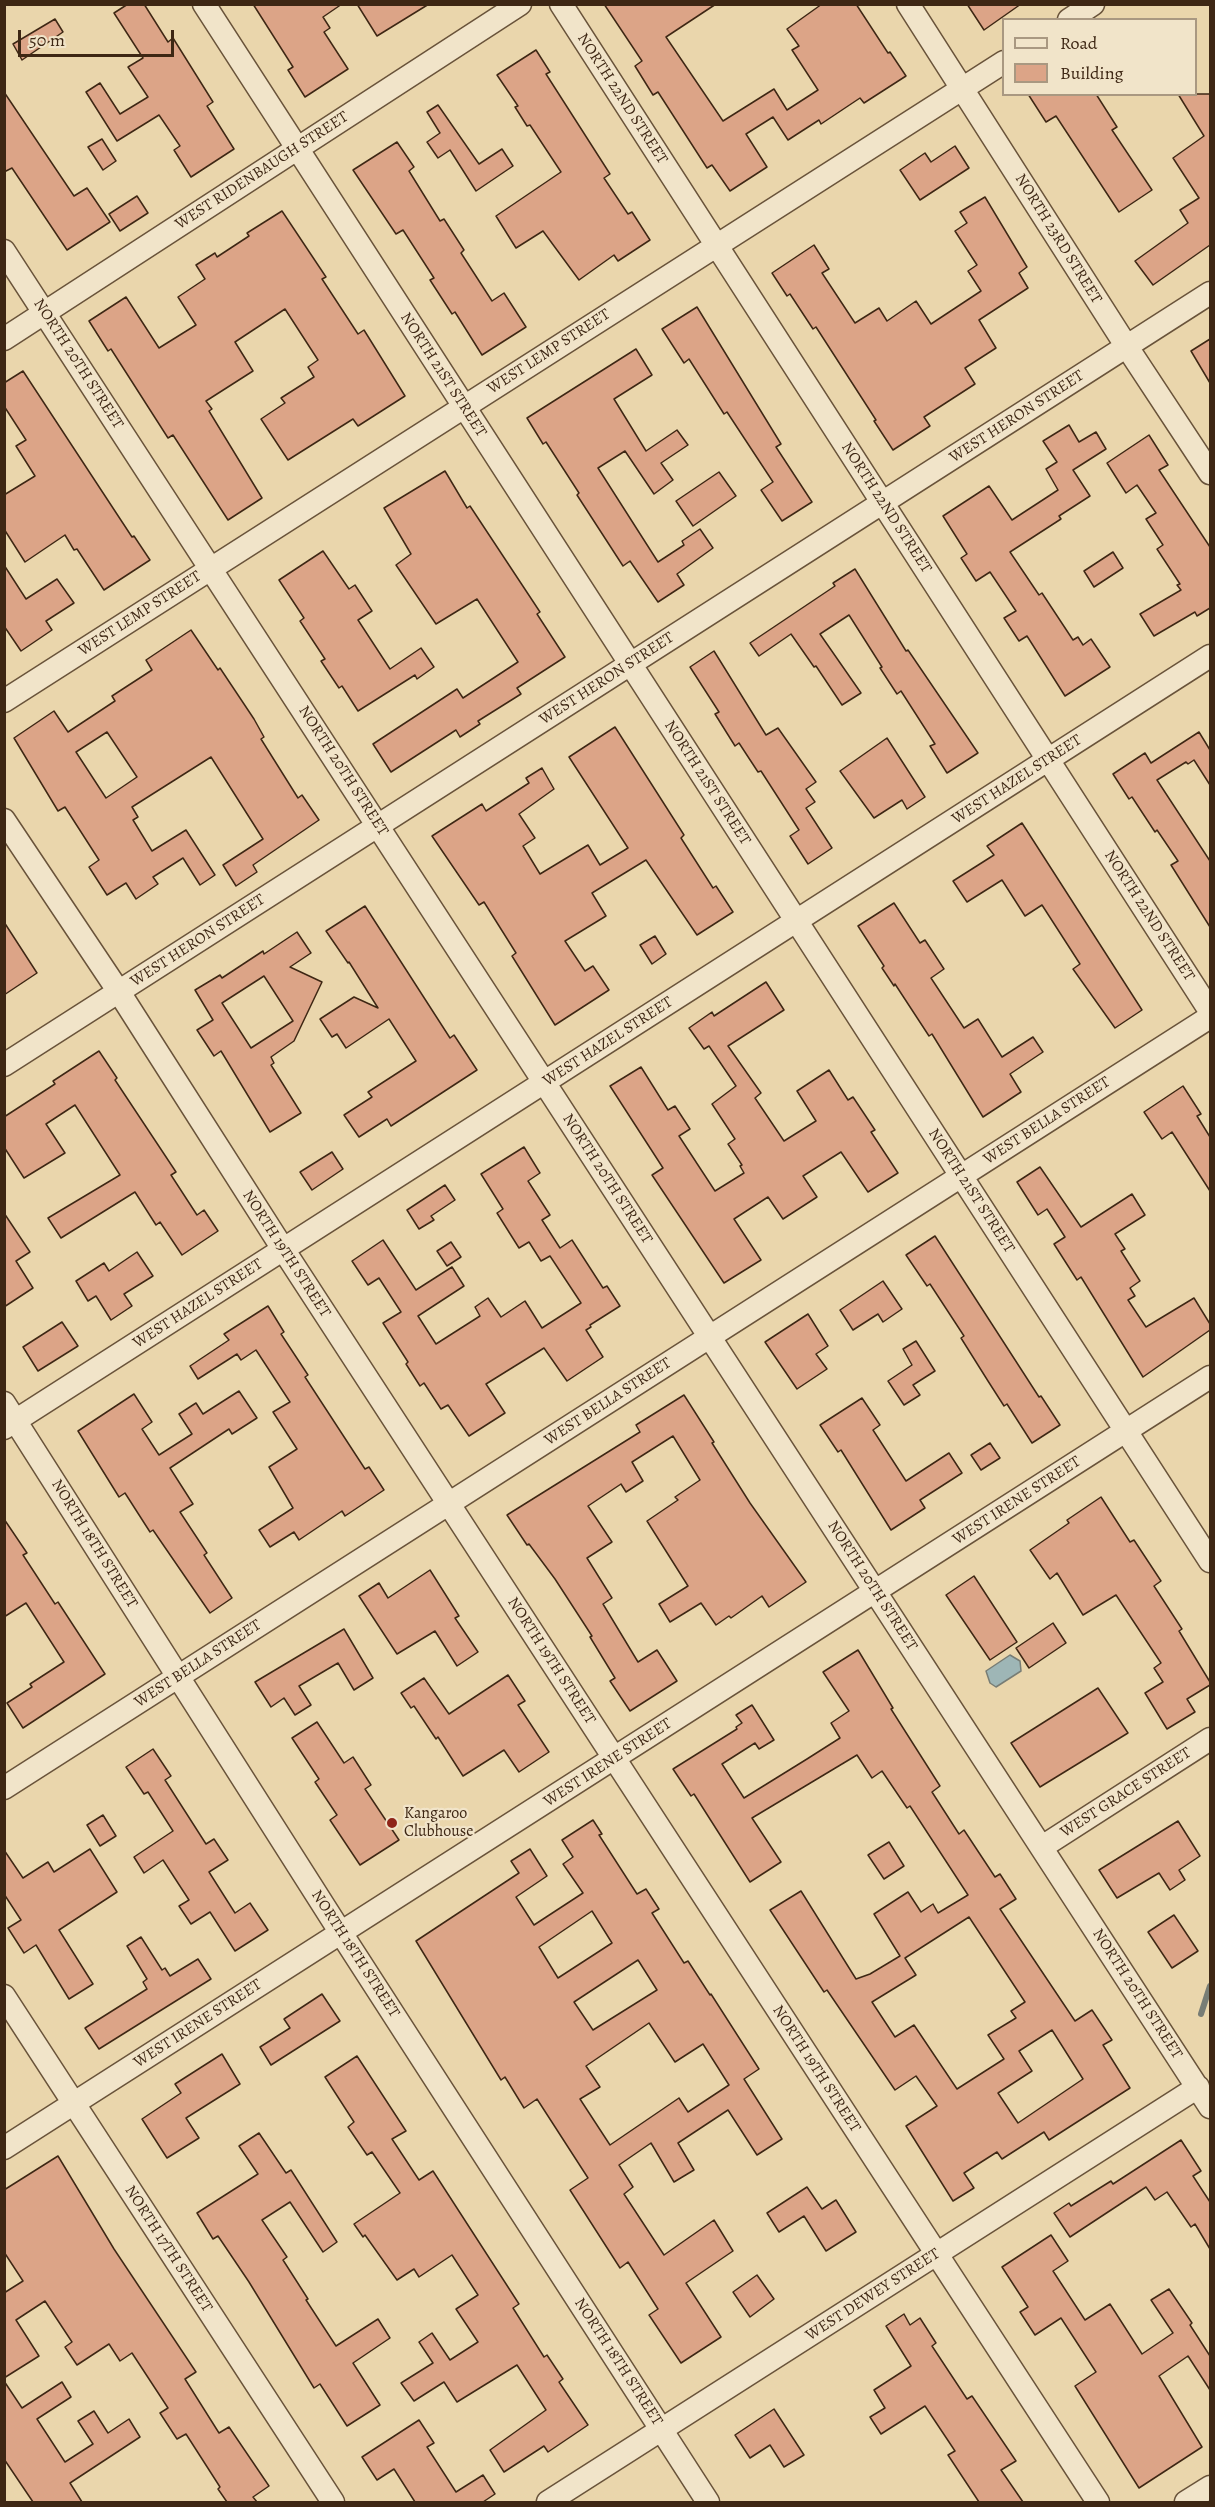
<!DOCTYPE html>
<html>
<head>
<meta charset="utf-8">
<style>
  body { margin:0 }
  #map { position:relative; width:1215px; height:2507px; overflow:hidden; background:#ead6ac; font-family:Alegreya,serif }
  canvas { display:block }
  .frame { position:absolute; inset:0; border:6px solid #3e2714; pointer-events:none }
  .legend { position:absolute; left:1002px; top:18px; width:195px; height:78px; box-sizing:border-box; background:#f1e4c9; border:2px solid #a99881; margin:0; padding:8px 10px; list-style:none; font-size:18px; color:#3e2714 }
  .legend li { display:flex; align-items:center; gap:12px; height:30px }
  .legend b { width:30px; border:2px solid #a99881 }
  .scale { position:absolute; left:18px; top:30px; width:156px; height:27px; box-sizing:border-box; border:3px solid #3e2714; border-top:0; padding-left:8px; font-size:18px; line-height:21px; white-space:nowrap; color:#3e2714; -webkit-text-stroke:4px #f1e4c9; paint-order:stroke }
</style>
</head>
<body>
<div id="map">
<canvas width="1215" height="2507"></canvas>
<div class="frame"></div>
<ul class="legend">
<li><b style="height:8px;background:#f1e4c9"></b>Road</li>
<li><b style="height:16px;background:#dca487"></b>Building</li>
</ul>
<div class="scale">50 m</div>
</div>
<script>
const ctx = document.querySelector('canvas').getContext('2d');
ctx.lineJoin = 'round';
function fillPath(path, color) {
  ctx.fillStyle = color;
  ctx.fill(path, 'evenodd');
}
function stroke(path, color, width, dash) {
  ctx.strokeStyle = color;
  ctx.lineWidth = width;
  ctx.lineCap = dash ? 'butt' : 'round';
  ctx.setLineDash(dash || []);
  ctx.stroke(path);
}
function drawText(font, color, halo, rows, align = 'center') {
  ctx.font = font + ' Alegreya,serif';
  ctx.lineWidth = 4.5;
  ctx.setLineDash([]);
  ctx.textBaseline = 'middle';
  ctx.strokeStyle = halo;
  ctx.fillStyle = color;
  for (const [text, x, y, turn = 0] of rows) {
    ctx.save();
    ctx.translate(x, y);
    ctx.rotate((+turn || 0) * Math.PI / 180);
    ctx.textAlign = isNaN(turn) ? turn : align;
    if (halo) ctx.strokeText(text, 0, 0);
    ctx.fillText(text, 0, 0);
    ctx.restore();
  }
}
const water = new Path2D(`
  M1010 1655 1020 1661 1021 1671 996 1687 990 1683 986 1671Z`);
fillPath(water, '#9eb6b6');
stroke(water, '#787d75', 1.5);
stroke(new Path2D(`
  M1201 2014 1210 1986`), '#787d75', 6);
const building = new Path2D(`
  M128 4H144L168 42 173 38 213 102 207 106 234 149 191 177 174 150 180 146 159 115 117 141 86 92 100 83 120 114 148 97 128 67 143 58 114 13Z
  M253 4H342L323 17 330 28 324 32 348 69 305 97 288 70 293 67Z
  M357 4H429L377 36Z
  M604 4H716L666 37 723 121 774 89 787 110 818 90 792 50 799 46 787 29 822 4H856L888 53 890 52 906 76 864 103 860 98 821 124 819 120 788 140 773 117 746 134 767 167 730 191 712 165 707 168 658 92 653 95 635 66 642 61Z
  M967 4H1021L984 30Z
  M55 19 63 32 22 60 13 44Z
  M536 50 550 72 546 74 610 174 604 178 628 214 632 212 650 240 618 261 614 255 579 280 543 231 516 248 496 216 561 172 530 125 527 126 515 107 518 106 497 75Z
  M4 92 74 196 87 188 110 222 67 250 12 168 4 172Z
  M1028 94H1096L1117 127 1112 130 1152 190 1119 212 1056 116 1046 122Z
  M1178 94H1210V245L1153 285 1135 261 1188 223 1180 210 1199 198 1173 158 1204 136Z
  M438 105 479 164 502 149 513 166 476 191 450 150 438 158 427 142 440 133 427 112Z
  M102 139 116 161 103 170 88 147Z
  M397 142 414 167 409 171 440 221 444 219 464 250 461 253 492 301 504 293 526 327 482 355 455 312 452 314 430 280 434 278 403 230 396 234 353 170Z
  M955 146 969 168 920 200 900 170 925 153 931 162Z
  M137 196 148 213 120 231 109 214Z
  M985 197 1027 267 1019 273 1028 288 979 320 996 348 965 368 975 384 924 417 930 426 893 450 874 421 876 420 816 327 813 329 790 294 787 296 772 273 814 245 829 269 822 273 855 323 879 308 887 321 916 301 931 324 981 291 968 271 977 265 955 231 967 223 960 212Z
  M282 211 326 277 322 279 358 334 364 330 405 396 358 426 353 419 288 460 261 419 285 403 281 398 314 377 308 367 318 360 285 309 235 342 253 371 206 401 212 409 209 411 262 498 228 520 173 435 168 438 111 349 108 351 89 321 126 297 159 348 196 325 178 297 205 279 196 265 215 253 217 257 249 236 247 233Z
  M697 307 781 444 776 447 812 502 782 521 761 490 773 482 727 412 724 414 689 359 684 363 662 329Z
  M1210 339V383L1191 351Z
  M636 349 652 375 614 399 646 451 677 430 688 445 661 463 673 480 654 494 625 451 598 468 658 562 684 545 682 541 700 529 713 548 677 574 684 585 658 602 630 561 623 566 577 495 579 493 546 442 543 444 527 418Z
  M23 371 132 537 134 536 150 560 104 590 77 549 74 550 65 535 25 562 4 529V495L35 476 16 446 26 440 4 406V383Z
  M1069 425 1079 442 1096 432 1106 449 1073 470 1090 496 1059 516 1061 519 1010 552 1039 595 1042 593 1073 640 1078 637 1083 645 1091 639 1110 667 1065 696 1027 636 1019 641 1004 618 1016 611 990 572 976 581 961 558 967 554 943 516 989 486 1012 520 1058 490 1046 469 1057 462 1043 441Z
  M1149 435 1168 465 1159 470 1210 547V608L1197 616 1195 612 1154 636 1140 614 1181 590 1177 585 1180 584 1157 549 1163 545 1146 519 1156 513 1137 485 1126 493 1107 463Z
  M445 471 467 508 470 506 540 612 537 614 565 657 517 688 521 694 478 721 480 724 460 737 456 730 391 772 373 744 457 689 463 698 518 662 477 599 436 624 396 565 411 554 384 508Z
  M719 472 736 496 693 526 676 501Z
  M323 551 349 589 355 585 372 611 358 620 390 669 421 648 434 667 417 679 415 675 358 711 342 686 339 688 321 661 325 659 300 621 304 618 279 580Z
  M1113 552 1123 568 1094 587 1084 571Z
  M4 565 26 599 57 579 74 603 46 621 52 630 21 651 4 626Z
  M855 569 906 651 908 650 978 753 947 773 930 746 935 744 901 691 897 694 880 668 882 667 849 615 820 634 861 693 842 705 816 666 814 667 791 634 759 656 750 643 835 586 833 583Z
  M191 630 218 670 220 668 254 719 264 737 261 739 298 798 302 795 319 820 253 865 257 872 236 886 223 865 263 839 211 757 132 807 138 817 133 820 152 851 186 830 215 875 200 885 183 858 153 877 158 884 136 899 126 883 107 895 89 867 99 860 65 807 58 811 14 738 54 711 68 732 115 701 112 696 152 670 146 660ZM107 732 137 777 106 798 76 752Z
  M714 651 766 735 778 728 816 782 806 789 815 802 806 808 832 848 808 864 790 836 799 830 761 771 758 772 739 743 735 746 715 714 719 712 690 667Z
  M615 727 684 835 681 838 713 888 716 886 733 912 697 935 646 860 592 893 606 916 565 941 585 971 593 966 609 990 555 1025 512 956 516 953 484 902 479 905 432 836 482 804 486 811 529 783 526 778 542 768 554 789 519 814 535 838 523 846 540 874 588 845 600 865 628 848 569 757Z
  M1199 732 1210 750V785L1194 760 1188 764 1186 762 1157 780 1210 861V927L1171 865 1178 861 1157 830 1155 832 1132 797 1129 799 1113 774 1145 753 1151 763Z
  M887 738 925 797 907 809 902 800 874 818 840 771Z
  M1022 823 1142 1010 1115 1028 1073 969 1080 964 1042 905 1025 916 1002 880 967 902 953 881 994 855 987 846Z
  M894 903 920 943 925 940 944 969 931 978 964 1028 978 1019 1002 1057 1033 1037 1043 1052 1010 1074 1021 1092 983 1117 932 1034 929 1036 895 984 894 986 882 968 884 966 858 926Z
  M365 906 450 1038 454 1035 477 1070 391 1126 387 1119 359 1137 344 1115 372 1097 368 1092 416 1061 389 1019 346 1048 337 1034 332 1037 320 1019 354 997 378 1008 349 962 348 963 326 931Z
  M4 922 37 973 4 995Z
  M297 932 311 953 290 967 322 982 294 1041 271 1057 274 1063 271 1065 301 1113 270 1132 221 1051 214 1056 197 1030 213 1020 195 990 220 975 222 978 263 951 264 954ZM264 976 293 1021 251 1048 222 1003Z
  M655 936 666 954 652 964 640 945Z
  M766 982 784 1010 728 1046 761 1093 755 1098 784 1141 816 1121 797 1091 829 1070 848 1100 853 1097 875 1130 871 1132 898 1173 868 1192 841 1152 803 1176 817 1197 783 1219 768 1197 734 1219 761 1260 724 1283 652 1175 663 1168 610 1086 641 1067 668 1110 675 1106 690 1129 679 1136 715 1191 744 1173 740 1166 742 1165 728 1144 735 1139 712 1104 736 1086 709 1046 704 1049 689 1028 712 1012 714 1016Z
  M99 1051 117 1078 115 1080 176 1172 171 1175 197 1215 204 1210 218 1231 182 1255 160 1222 156 1225 135 1192 61 1238 48 1218 120 1175 75 1105 46 1124 65 1153 24 1178 4 1147V1117L55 1084 53 1081Z
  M1183 1086 1201 1114 1197 1116 1210 1137V1191L1172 1132 1162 1139 1144 1112Z
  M524 1147 540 1173 528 1181 550 1215 542 1220 560 1248 572 1240 603 1288 607 1286 620 1306 590 1325 591 1327 586 1330 603 1357 567 1381 544 1348 486 1384 505 1413 469 1436 448 1405 441 1409 424 1383 420 1386 406 1364 408 1362 383 1323 401 1312 379 1278 368 1285 352 1261 383 1240 416 1290 452 1267 464 1286 418 1316 436 1344 480 1316 475 1307 488 1298 501 1317 525 1301 542 1328 581 1303 550 1256 541 1261 529 1242 519 1248 497 1213 503 1209 481 1174Z
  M332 1152 343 1169 312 1190 300 1172Z
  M1040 1167 1081 1227 1132 1194 1145 1215 1115 1234 1125 1249 1121 1251 1140 1281 1130 1288 1135 1296 1128 1300 1146 1327 1194 1298 1210 1324V1330L1143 1377 1081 1277 1077 1280 1054 1244 1065 1237 1047 1209 1038 1215 1017 1182Z
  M445 1185 455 1200 431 1216 434 1220 419 1229 407 1210Z
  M4 1213 30 1252 16 1261 33 1288 4 1307Z
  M935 1236 1039 1397 1041 1396 1060 1425 1032 1443 1007 1404 1004 1406 988 1381 961 1338 964 1336 930 1284 927 1286 906 1255Z
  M451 1242 461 1257 447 1266 437 1251Z
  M137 1252 153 1276 124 1294 132 1306 111 1320 96 1296 88 1301 76 1281 104 1263 109 1271Z
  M883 1281 902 1309 883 1322 878 1314 853 1330 840 1310Z
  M268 1306 284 1332 281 1334 308 1375 305 1377 365 1469 369 1467 384 1490 345 1516 342 1511 299 1540 294 1532 270 1547 259 1530 293 1508 269 1467 297 1449 273 1412 290 1402 256 1350 241 1360 237 1354 198 1379 190 1366 229 1340 224 1334Z
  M808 1314 828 1346 816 1354 827 1369 797 1389 765 1342Z
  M62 1322 78 1346 38 1371 23 1347Z
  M916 1341 935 1371 913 1385 920 1395 904 1405 888 1381 912 1365 903 1349Z
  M239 1391 257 1418 232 1434 229 1429 170 1468 193 1504 180 1512 207 1553 204 1555 232 1598 210 1613 153 1530 150 1532 125 1493 119 1497 78 1431 134 1394 152 1422 142 1429 159 1455 192 1434 179 1414 196 1403 203 1414Z
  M684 1395 714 1442 712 1443 750 1503 806 1582 769 1607 762 1596 731 1618 729 1616 716 1625 701 1603 670 1622 659 1604 688 1586 647 1521 678 1500 675 1497 700 1480 673 1436 632 1462 643 1481 626 1492 621 1484 588 1506 612 1542 587 1558 612 1598 603 1604 638 1662 657 1650 677 1681 630 1711 610 1681 615 1678 590 1637 592 1636 555 1579 529 1544 527 1545 507 1515 640 1432 636 1425Z
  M862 1398 880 1425 873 1430 906 1481 949 1453 962 1473 920 1500 925 1508 891 1530 841 1450 838 1452 820 1425Z
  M990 1443 1000 1458 981 1470 971 1455Z
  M1101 1497 1130 1542 1134 1540 1161 1581 1154 1586 1182 1629 1179 1631 1210 1682V1685L1187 1699 1195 1712 1167 1729 1145 1693 1163 1682 1154 1668 1161 1663 1116 1595 1083 1615 1057 1573 1050 1579 1030 1550 1069 1523 1067 1520Z
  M4 1519 27 1553 23 1555 55 1604 58 1602 105 1674 23 1728 7 1703 32 1687 30 1684 64 1662 26 1603 4 1617Z
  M430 1570 459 1616 455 1618 478 1652 457 1666 435 1631 397 1654 359 1596 379 1583 388 1598Z
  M974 1576 1017 1642 990 1660 946 1595Z
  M1053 1623 1066 1643 1029 1668 1016 1648Z
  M344 1629 373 1678 354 1690 338 1663 299 1686 311 1705 295 1715 284 1698 271 1707 255 1682Z
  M858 1650 893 1708 891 1709 940 1786 932 1792 959 1834 964 1830 995 1877 1000 1874 1016 1899 1000 1909 1075 2021 1092 2010 1112 2040 1103 2045 1130 2088 1049 2140 1044 2132 1002 2159 997 2152 964 2173 974 2188 953 2201 906 2126 937 2106 916 2076 895 2090 827 1990 824 1992 770 1910 801 1891 856 1979 870 1974 900 1956 874 1914 908 1892 921 1912 933 1904 938 1913 968 1895 910 1806 907 1808 882 1771 872 1778 857 1755 752 1818 781 1862 750 1882 694 1794 691 1796 673 1769 737 1729 736 1727 742 1723 736 1715 752 1705 774 1740 759 1749 755 1743 722 1764 744 1798 807 1759 840 1738 831 1723 849 1711 823 1672ZM969 1917 1025 2002 1011 2011 1016 2018 988 2035 1004 2059 957 2089 914 2025 895 2037 872 2002 916 1975 905 1958ZM1052 2030 1083 2079 1018 2123 998 2093 1032 2071 1019 2051Z
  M508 1675 525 1701 518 1705 549 1752 519 1772 504 1750 463 1776 438 1737 436 1739 414 1706 411 1708 401 1693 424 1678 449 1714Z
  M1098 1688 1128 1733 1040 1787 1011 1743Z
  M317 1722 344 1763 353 1757 371 1785 365 1789 399 1840 360 1865 330 1820 337 1815 315 1782 319 1779 292 1738Z
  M153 1749 171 1776 165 1780 206 1844 214 1839 228 1860 209 1872 235 1913 250 1903 268 1930 235 1951 210 1912 191 1924 179 1906 189 1900 163 1860 144 1873 134 1857 173 1831 148 1792 144 1794 126 1767Z
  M103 1815 116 1836 100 1846 87 1825Z
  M593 1820 602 1834 599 1835 637 1894 646 1889 659 1909 652 1913 684 1963 688 1961 710 1995 711 1994 759 2069 744 2079 782 2139 757 2155 728 2110 678 2143 694 2170 674 2182 651 2143 619 2165 633 2187 624 2194 664 2255 714 2220 733 2251 686 2283 721 2337 681 2363 649 2315 658 2309 628 2262 620 2268 570 2190 588 2178 537 2099 524 2108 505 2077 501 2080 416 1941 519 1873 511 1861 530 1849 547 1876 516 1897 534 1925 583 1893 563 1864 573 1857 562 1840ZM592 1911 612 1943 558 1978 539 1947ZM638 1960 657 1990 593 2030 574 2002ZM649 2023 675 2062 703 2044 729 2085 688 2112 679 2098 610 2145 580 2099 600 2087 586 2066Z
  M1178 1821 1200 1856 1179 1870 1185 1880 1170 1890 1159 1873 1117 1898 1099 1870Z
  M889 1842 904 1866 884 1879 868 1855Z
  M90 1849 117 1892 59 1930 93 1984 69 1999 36 1945 24 1953 8 1928 21 1920 4 1894V1850L23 1878 48 1862 54 1872Z
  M1174 1915 1198 1951 1172 1968 1148 1932Z
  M141 1937 162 1970 165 1968 170 1976 198 1959 211 1979 99 2049 85 2028 147 1989 143 1982 147 1979 127 1946Z
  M322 1994 340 2021 271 2065 260 2047 290 2028 284 2019Z
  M222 2054 240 2084 186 2118 199 2138 167 2158 142 2119 181 2093 175 2084Z
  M357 2056 406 2131 392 2139 419 2180 433 2171 519 2304 513 2308 544 2357 547 2355 563 2379 559 2382 588 2425 548 2452 544 2446 504 2472 490 2450 546 2410 517 2365 457 2402 444 2382 414 2401 401 2383 433 2363 419 2342 432 2333 450 2360 478 2342 456 2309 478 2295 452 2255 419 2277 414 2269 397 2280 365 2235 363 2237 354 2224 400 2193 372 2152 367 2155 348 2127 354 2122 325 2077Z
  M259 2133 286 2173 291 2170 337 2242 323 2252 290 2202 262 2220 287 2257 283 2260 308 2299 306 2300 336 2346 378 2319 390 2338 353 2363 380 2405 347 2426 320 2384 314 2388 249 2282 218 2236 213 2239 197 2213 258 2174 239 2146Z
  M1181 2140 1201 2171 1193 2176 1210 2202V2249L1195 2224 1191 2227 1167 2192 1155 2200 1146 2187 1070 2237 1054 2213 1069 2203 1071 2206 1111 2181 1113 2184Z
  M58 2156 114 2249 196 2372 185 2379 219 2433 229 2427 269 2486 253 2497 257 2502H227L218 2489 220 2487 186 2434 177 2439 160 2413 168 2408 132 2353 120 2361 109 2344 77 2365 65 2347 72 2342 45 2301 16 2320 39 2356 4 2378V2293L23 2281 4 2252V2190Z
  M807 2187 822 2209 836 2200 856 2232 826 2251 804 2216 779 2232 767 2213Z
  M1051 2235 1068 2261 1053 2271 1085 2320 1110 2304 1142 2354 1173 2333 1151 2300 1169 2289 1192 2323 1190 2325 1210 2356V2390L1188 2356 1159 2376 1202 2447 1139 2488 1075 2386 1096 2372 1061 2318 1035 2335 1020 2312 1028 2307 1002 2267Z
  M757 2275 774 2299 750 2317 733 2292Z
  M904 2314 910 2325 920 2318 936 2343 932 2346 967 2399 972 2396 1016 2461 1001 2470 1023 2502H979L948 2455 955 2451 925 2406 881 2434 870 2417 885 2408 874 2390 911 2366 886 2326Z
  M4 2381 22 2408 62 2382 71 2397 37 2419 65 2462 93 2444 78 2421 94 2411 108 2433 129 2419 140 2437 70 2483 82 2502H33L4 2459Z
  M774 2409 804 2455 784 2467 770 2445 750 2458 735 2435Z
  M419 2420 434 2443 427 2447 456 2492 483 2475 495 2494 483 2502H415L394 2469 377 2480 362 2457Z`);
fillPath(building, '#dca487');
stroke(building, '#3e2714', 1.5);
const street = new Path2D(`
  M204 4 1210 1561
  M561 4 1210 1011
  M908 4 1127 347 1210 473
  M1069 20 1093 4
  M4 251 1210 2107
  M4 339 520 4
  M4 701 1004 62
  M4 820 119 992 283 1249 1098 2502
  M4 1065 1210 293
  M4 1403 341 1933 708 2502
  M4 1428 1210 656
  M4 1788 1210 1017
  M1042 1847 1210 1739
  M4 1996 333 2502
  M4 2148 1210 1377
  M548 2502 1198 2087
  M1186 2502 1210 2487`);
stroke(street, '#69533a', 25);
stroke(street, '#f1e4c9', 22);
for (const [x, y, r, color] of [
  [392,1823,6,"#8f2418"]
]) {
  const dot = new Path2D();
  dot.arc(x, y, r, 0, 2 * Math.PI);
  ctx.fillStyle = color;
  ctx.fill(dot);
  stroke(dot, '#f1e4c9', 2);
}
drawText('16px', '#3e2714', '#f1e4c9', [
  ["NORTH 22ND STREET",622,99,57],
  ["WEST RIDENBAUGH STREET",262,171,-33],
  ["NORTH 23RD STREET",1058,239,58],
  ["WEST LEMP STREET",549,352,-33],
  ["NORTH 20TH STREET",78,364,57],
  ["NORTH 21ST STREET",443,375,57],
  ["WEST HERON STREET",1017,417,-33],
  ["NORTH 22ND STREET",886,508,57],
  ["WEST LEMP STREET",140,614,-33],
  ["WEST HERON STREET",607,679,-33],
  ["NORTH 20TH STREET",343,771,57],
  ["WEST HAZEL STREET",1017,780,-33],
  ["NORTH 21ST STREET",707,783,57],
  ["NORTH 22ND STREET",1149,916,57],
  ["WEST HERON STREET",198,941,-33],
  ["WEST HAZEL STREET",608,1042,-33],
  ["WEST BELLA STREET",1047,1121,-33],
  ["NORTH 20TH STREET",607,1179,57],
  ["NORTH 21ST STREET",971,1191,57],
  ["NORTH 19TH STREET",286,1254,57],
  ["WEST HAZEL STREET",198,1304,-33],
  ["WEST BELLA STREET",608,1402,-33],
  ["WEST IRENE STREET",1017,1501,-33],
  ["NORTH 18TH STREET",94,1544,58],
  ["NORTH 20TH STREET",872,1586,57],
  ["NORTH 19TH STREET",551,1661,57],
  ["WEST BELLA STREET",198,1664,-33],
  ["WEST IRENE STREET",608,1763,-33],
  ["WEST GRACE STREET",1126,1793,-33],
  ["NORTH 18TH STREET",355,1954,57],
  ["NORTH 20TH STREET",1137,1994,57],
  ["WEST IRENE STREET",198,2024,-33],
  ["NORTH 19TH STREET",816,2069,57],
  ["NORTH 17TH STREET",168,2249,57],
  ["WEST DEWEY STREET",873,2295,-33],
  ["NORTH 18TH STREET",618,2362,57]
]);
drawText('16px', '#3e2714', '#f1e4c9', [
  ["Kangaroo",404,1814],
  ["Clubhouse",404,1832]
], 'left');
</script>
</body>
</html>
